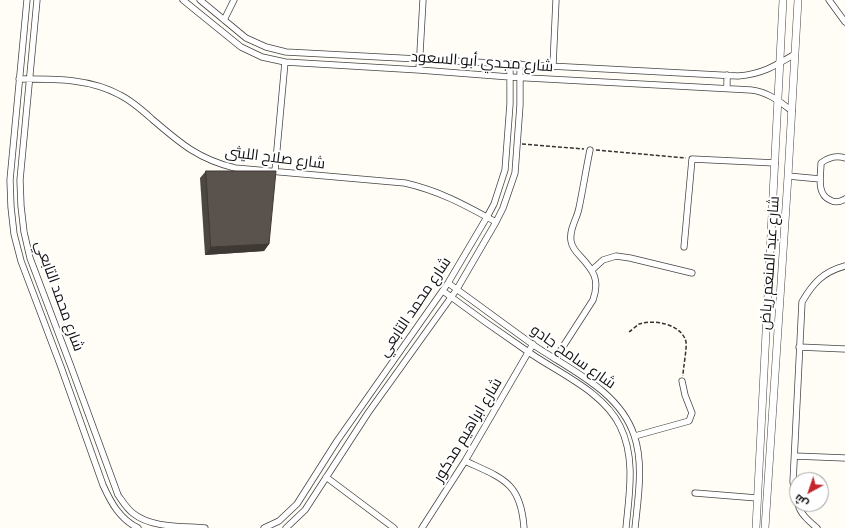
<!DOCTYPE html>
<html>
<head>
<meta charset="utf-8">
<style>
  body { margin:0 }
  #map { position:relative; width:845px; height:528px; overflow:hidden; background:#fffdf5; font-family:"Zilla Slab",Cairo,serif }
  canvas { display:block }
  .north { position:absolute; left:789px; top:472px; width:40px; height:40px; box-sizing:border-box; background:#fff; border:1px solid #a0a0a0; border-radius:50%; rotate:220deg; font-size:11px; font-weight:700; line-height:16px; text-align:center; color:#111 }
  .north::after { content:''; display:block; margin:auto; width:14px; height:18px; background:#c4262e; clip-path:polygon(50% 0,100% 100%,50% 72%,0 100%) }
</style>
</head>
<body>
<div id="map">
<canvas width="845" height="528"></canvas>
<div class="north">ش</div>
</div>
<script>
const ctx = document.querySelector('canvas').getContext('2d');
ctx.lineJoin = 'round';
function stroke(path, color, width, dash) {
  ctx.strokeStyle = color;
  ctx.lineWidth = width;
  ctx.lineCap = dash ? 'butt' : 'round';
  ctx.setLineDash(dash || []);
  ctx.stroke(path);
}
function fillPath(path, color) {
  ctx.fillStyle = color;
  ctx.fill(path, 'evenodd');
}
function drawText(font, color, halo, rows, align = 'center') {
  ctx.font = font + ' "Zilla Slab",Cairo,serif';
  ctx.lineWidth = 4;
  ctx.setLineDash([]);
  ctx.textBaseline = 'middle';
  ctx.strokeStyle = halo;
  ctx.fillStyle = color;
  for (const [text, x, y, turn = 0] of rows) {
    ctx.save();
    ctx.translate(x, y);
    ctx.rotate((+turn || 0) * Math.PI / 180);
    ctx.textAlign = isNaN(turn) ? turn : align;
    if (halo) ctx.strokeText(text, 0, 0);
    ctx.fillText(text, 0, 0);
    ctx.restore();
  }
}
const minor = new Path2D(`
  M27 0 10 180 11 207 14 234 21 261 61 367 103 485C111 503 120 519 138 528
  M37 0 20 180 21 206 24 232 30 258 70 364 118 495C123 502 127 509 134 514 152 528 182 526 205 528
  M183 0 241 47 262 57 285 62 419 70 510 77 751 90C768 92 779 101 792 111
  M200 0 246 38 266 47 286 52 738 76C762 74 775 66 795 54
  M829 0 845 22
  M224 20 234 0
  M553 65 556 0
  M419 70 423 0
  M19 79C54 79 89 78 120 95 132 101 142 110 152 119 180 143 198 159 235 168L405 183C440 191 465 205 496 222
  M727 88V75
  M845 158C836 155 829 157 821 163 821 175 816 194 830 200 835 203 840 202 845 199
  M275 171 285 62
  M788 176 820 179
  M684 247 692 159 775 163
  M592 270 603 260 616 256 630 258 692 273
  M448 283C476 303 504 324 532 344 568 369 619 390 634 435 644 464 638 498 635 528
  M443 291C471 312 499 332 527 351 558 373 603 391 620 426 636 458 629 495 626 528
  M799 347 845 349
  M555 359 593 300C600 280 594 271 580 256 576 252 572 247 571 241 569 229 577 219 579 208 583 189 586 169 590 150
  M635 436 689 421 692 413 685 395 682 381
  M795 456 845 458
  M465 461C502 478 521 482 524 528
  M326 477 394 528
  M695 493 757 498
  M797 500 793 482 802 302C813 283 823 272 845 266
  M798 504C800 514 810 522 817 528
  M264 528 279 521 297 504 337 441 448 283 487 217 494 204 505 170 510 104V64
  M286 528 305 510 368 413 457 289 496 222 503 208 515 173 520 105V64
  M422 528 465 461 533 344`);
const tertiary = new Path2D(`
  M756 528 783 0
  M765 528 788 176 798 0`);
stroke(minor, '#444', 7);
stroke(tertiary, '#444', 8);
stroke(new Path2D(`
  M522 144 584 149
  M596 150 686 158
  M629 332C632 330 636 326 639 324 654 319 682 324 686 342 687 349 683 368 683 376`), '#333', 1.5, [4, 2]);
stroke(minor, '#fff', 5.5);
stroke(tertiary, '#fff', 7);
fillPath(new Path2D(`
  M206 171 269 244 264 251 205 255 200 178Z`), '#4d4742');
fillPath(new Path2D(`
  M269 244 264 251 205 255 211 247Z`), '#3f3936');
const building = new Path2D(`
  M206 171H276L269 244 211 247Z`);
fillPath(building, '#5a524d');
stroke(building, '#3f3936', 1);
drawText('15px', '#111', '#fff', [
  ["شارع مجدي أبو السعود",482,62,4],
  ["شارع صلاح الليثى",275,158,7],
  ["شارع عبد المنعم رياض",770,263,-86],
  ["شارع محمد التابعي",59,296,70],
  ["شارع محمد التابعي",415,307,-56],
  ["شارع سامح جادو",573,357,35],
  ["شارع ابراهيم مدكور",468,430,-59]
]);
</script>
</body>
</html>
